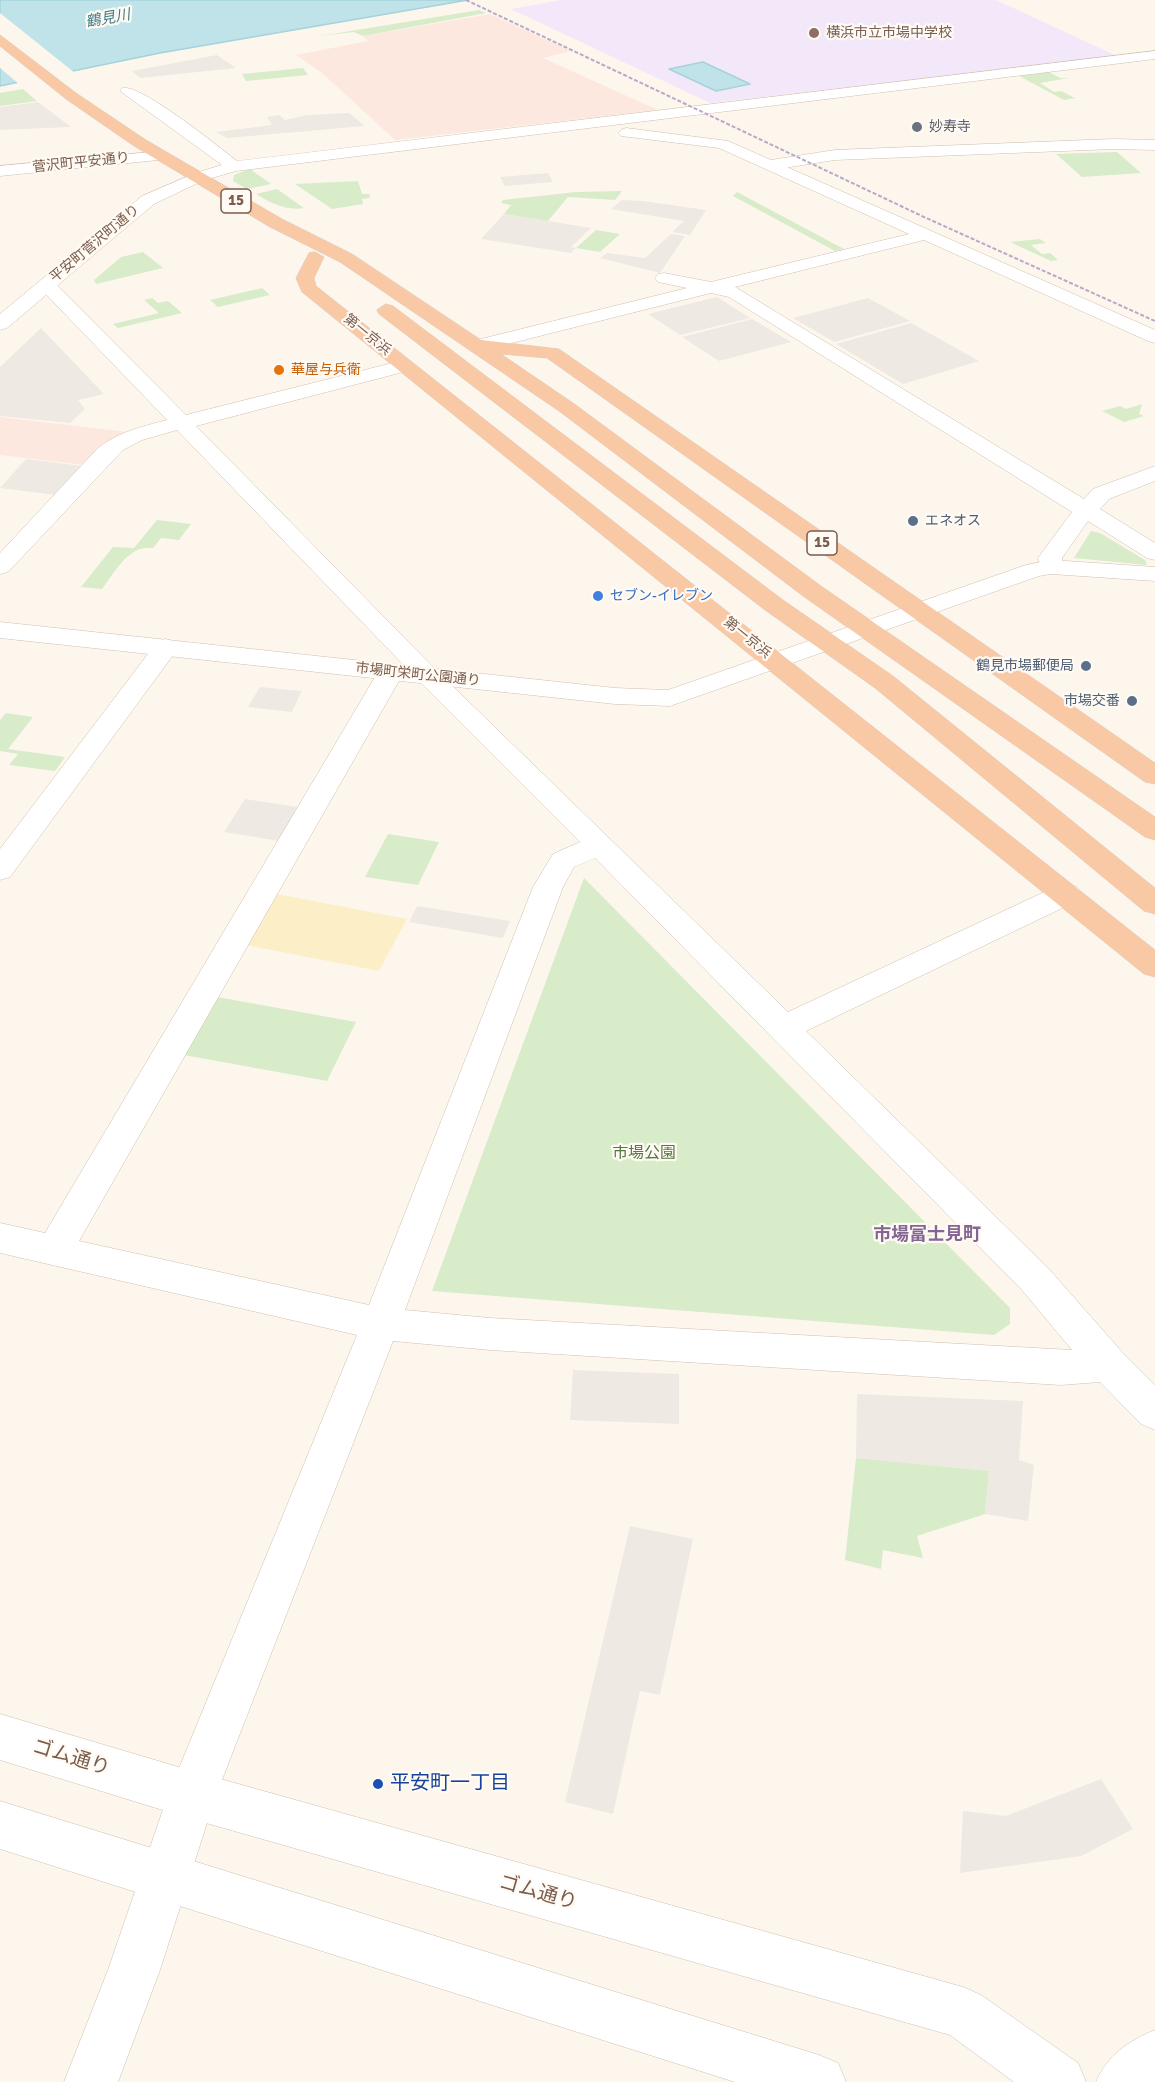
<!DOCTYPE html>
<html>
<head>
<meta charset="utf-8">
<style>
  body { margin:0 }
  canvas { display:block; background:#fdf6ec }
</style>
</head>
<body>
<canvas width="1155" height="2082"></canvas>
<script>
const ctx = document.querySelector('canvas').getContext('2d');
ctx.lineJoin = 'round';
function fillPath(path, color) {
  ctx.fillStyle = color;
  ctx.fill(path, 'evenodd');
}
function stroke(path, color, width, dash) {
  ctx.strokeStyle = color;
  ctx.lineWidth = width;
  ctx.lineCap = dash ? 'butt' : 'round';
  ctx.setLineDash(dash || []);
  ctx.stroke(path);
}
function drawText(font, color, halo, rows, align = 'center') {
  ctx.font = font + ' Signika,"Noto Sans JP",sans-serif';
  ctx.lineWidth = 4.5;
  ctx.setLineDash([]);
  ctx.textBaseline = 'middle';
  ctx.strokeStyle = halo;
  ctx.fillStyle = color;
  for (const [text, x, y, turn = 0] of rows) {
    ctx.save();
    ctx.translate(x, y);
    ctx.rotate((+turn || 0) * Math.PI / 180);
    ctx.textAlign = isNaN(turn) ? turn : align;
    if (halo) ctx.strokeText(text, 0, 0);
    ctx.fillText(text, 0, 0);
    ctx.restore();
  }
}
fillPath(new Path2D(`
  M490 14 571 51 543 58 658 110 395 140 322 73 296 55 368 41 363 36Z
  M0 417 127 432 84 465 0 455Z`), '#fde8e0');
fillPath(new Path2D(`
  M217 55 236 68 140 78 132 71Z
  M38 102 71 127 0 130V107Z
  M349 113 365 126 227 138 216 132 272 125 267 117 279 115 285 120 307 115Z
  M548 173 553 182 505 186 500 177Z
  M622 200 643 201 706 210 690 235 672 232 684 221 611 209Z
  M504 214 548 221 591 228 571 247 576 248 571 253 481 239Z
  M671 234 685 236 660 273 600 258 607 253 645 258Z
  M717 297 750 318 680 335 648 314Z
  M868 298 910 321 834 342 793 318Z
  M752 319 791 342 719 361 682 337Z
  M911 323 979 361 903 384 836 344Z
  M41 328 104 394 78 400 85 409 70 423 0 416V367Z
  M26 459 82 466 56 495 0 488Z
  M260 687 302 691 292 712 248 707Z
  M245 799 298 807 279 841 224 832Z
  M417 906 510 921 503 938 409 922Z
  M573 1370 679 1374V1424L570 1420Z
  M857 1394 1023 1401 1019 1460 1034 1465 1028 1521 985 1514 989 1471 856 1458Z
  M630 1526 693 1539 660 1695 640 1691 613 1814 565 1802Z
  M1101 1779 1133 1829 1081 1856 960 1873 963 1811 1006 1816Z`), '#efe9e4');
fillPath(new Path2D(`
  M561 0H996L1117 56 710 103 511 9Z`), '#f3e8fa');
fillPath(new Path2D(`
  M479 10 486 13 363 36 354 32 320 36Z
  M303 68 308 75 246 81 242 74Z
  M1049 72 1060 78H1069L1040 83 1054 92 1061 91 1075 98 1064 100 1019 76Z
  M23 89 37 101 0 106V93Z
  M1117 152 1141 173 1082 177 1056 154Z
  M250 169 271 184 247 189 233 181 234 175Z
  M358 181 362 194H369L370 198 362 199 363 204 332 209 295 184Z
  M277 189 304 208C287 211 270 203 256 194Z
  M622 191 615 200 568 197 548 221 504 214 511 205 501 203 503 200 576 192Z
  M737 192 844 249 835 251 733 196Z
  M596 230 620 234 600 252 576 248Z
  M1040 239 1046 243 1031 245 1042 254 1050 253 1058 260 1051 261 1010 242Z
  M143 252 163 268 96 284 94 280 121 257Z
  M262 288 270 295 218 307 210 300Z
  M152 298 158 303 168 301 182 313 118 328 113 324 159 313 144 300Z
  M1142 404 1139 414 1144 416 1124 422 1102 411 1120 406 1126 409Z
  M157 520 191 524 179 540 161 538 153 548C128 545 116 571 102 589L81 587 113 547 134 548Z
  M1091 531 1100 533 1145 560 1147 565 1074 558Z
  M6 713 33 717 8 749 65 757 55 771 9 765 18 754 0 751V720Z
  M388 834 439 842 418 885 365 877Z
  M584 878 1010 1308V1324L994 1335 432 1291Z
  M217 997 356 1022 327 1081 184 1055Z
  M856 1458 989 1471 985 1514 917 1536 923 1558 883 1550 881 1569 845 1560Z`), '#d8ecc9');
fillPath(new Path2D(`
  M277 894 407 919 379 971 246 945Z`), '#fcefc7');
const water = new Path2D(`
  M0 0H468L160 53 0 86Z
  M703 62 750 84 716 91 669 69Z`);
fillPath(water, '#bfe3e8');
stroke(water, '#a5d3da', 1.5);
fillPath(new Path2D(`
  M0 13 75 73 20 85 0 68Z`), '#fdf6ec');
const minor = new Path2D(`
  M1155 51V59L236 171 198 182 192 180 190 177 192 174 222 165 120 91 122 88C140 83 219 147 237 161Z
  M626 128 728 141 1155 330V343L1148 341 924 240 735 287 1084 499 1093 489 1155 466V481L1109 499 1100 509 1155 543V560L1147 558 1088 521 1062 558 1063 567 1059 572H1043L1038 558 1072 512 729 297 711 293 476 352 469 350 466 346 469 342 687 288 658 282 655 278 658 274 664 273 711 282 909 234 719 148 621 136 618 133 621 130Z
  M46 279 52 280 186 415 404 360 411 362 414 366 411 370 196 426 437 671 788 1012 1055 887 1066 884 1077 887 1081 894 1077 901 806 1031 1048 1268 1122 1352 1155 1385V1430L1141 1424 1100 1382 1061 1385 490 1350 393 1341 216 1795 160 1970 118 2082H64L108 1970 168 1795 357 1335 0 1253V1223L45 1233 378 672 382 667 391 664 400 667 404 672 79 1241 369 1305 533 887 553 854 580 842 419 681 177 430 142 440 123 450 8 572 0 574V553L96 450C117 432 141 427 167 420L40 288 37 284ZM595 858 1022 1290 1072 1350 490 1318 405 1310 563 887 574 867Z
  M166 639 175 642 179 647 10 877 0 880V849L157 642Z`);
const tertiary = new Path2D(`
  M1114 139 1155 140V150L1114 149 835 160 771 170 763 165 771 160 835 150Z
  M162 151 168 153 170 156 168 159 0 176V166Z
  M198 172 204 174 206 177 204 180 154 204 7 328 0 330V314L142 196Z
  M1051 560 1155 567V581L1051 574 1039 576 670 706 615 704 0 638V622L615 688 668 690 1026 565Z
  M0 1714 192 1771 963 1987 981 1995 1078 2063 1086 2082H1014L950 2035 192 1819 0 1760Z
  M0 1801 819 2055 838 2063 846 2082H735L0 1849Z
  M1155 2030V2082H1096C1108 2055 1128 2041 1155 2030Z`);
const trunk = new Path2D(`
  M0 35 76 93 146 140 282 219 352 254 481 340 559 349 1155 763V784L1145 782 547 358 501 354 573 403 821 586 1155 817V840L1145 837 803 596 559 411 340 262 270 227 134 146 66 99 0 46Z
  M315 252 324 257 314 278 316 286 1155 950V977L1144 974 302 292 296 278 309 253Z
  M386 304 393 306 783 600 893 676 1155 888V914L1144 911 875 688 765 610 379 314 377 310Z`);
stroke(minor, '#d1beb0', 1);
stroke(tertiary, '#d1beb0', 1);
stroke(trunk, '#dad1cd', 1);
fillPath(minor, '#fff');
fillPath(tertiary, '#fff');
fillPath(trunk, '#f9c8a4');
stroke(new Path2D(`
  M466 0 924 217 1155 321`), '#b9a8c9', 2, [4, 2]);
for (const [x, y, r, color] of [
  [814,33,6,"#8d6e63"],
  [917,127,6,"#6b7280"],
  [279,370,6,"#e8710a"],
  [913,521,6,"#5c6f8a"],
  [598,596,6,"#3f7fe0"],
  [1086,666,6,"#5c6f8a"],
  [1132,701,6,"#5c6f8a"],
  [378,1784,6,"#1a4fb4"]
]) {
  const dot = new Path2D();
  dot.arc(x, y, r, 0, 2 * Math.PI);
  ctx.fillStyle = color;
  ctx.fill(dot);
  stroke(dot, '#fffaf3', 2);
}
drawText('14px', '#785e54', '#fffaf3', [
  ["横浜市立市場中学校",826,33]
], 'left');
drawText('14px', '#5b616d', '#fffaf3', [
  ["妙寿寺",929,127]
], 'left');
drawText('14px', '#7a5c4d', '#fffaf3', [
  ["菅沢町平安通り",81,163,-6],
  ["平安町菅沢町通り",95,244,-40],
  ["第一京浜",367,335,39],
  ["第一京浜",747,638,39],
  ["市場町栄町公園通り",418,675,6]
]);
drawText('14px', '#c56008', '#fffaf3', [
  ["華屋与兵衛",291,370]
], 'left');
drawText('14px', '#4e5e75', '#fffaf3', [
  ["エネオス",925,521,"left"],
  ["鶴見市場郵便局",1074,666],
  ["市場交番",1120,701]
], 'right');
drawText('14px', '#366cbe', '#fffaf3', [
  ["セブン-イレブン",610,596]
], 'left');
drawText('italic 15px', '#437c86', '#fffaf3', [
  ["鶴見川",108,19,-10]
]);
for (const [x, y, w] of [
  [236,201,30],
  [822,543,30]
]) {
  const box = new Path2D();
  box.roundRect(x - w / 2, y - 12, w, 24, 4.5);
  ctx.fillStyle = '#fffaf3';
  ctx.fill(box);
  stroke(box, '#7a5c4d', 1.5);
}
drawText('bold 15px', '#7a5c4d', null, [
  ["15",236,201],
  ["15",822,543]
]);
drawText('16px', '#537a41', '#fffaf3', [
  ["市場公園",644,1154]
]);
drawText('bold 18px', '#846695', '#fffaf3', [
  ["市場富士見町",927,1235]
]);
drawText('20px', '#7a5c4d', '#fffaf3', [
  ["ゴム通り",71,1758,17],
  ["ゴム通り",538,1893,16]
]);
drawText('20px', '#164399', '#fffaf3', [
  ["平安町一丁目",390,1784]
], 'left');
</script>
</body>
</html>
